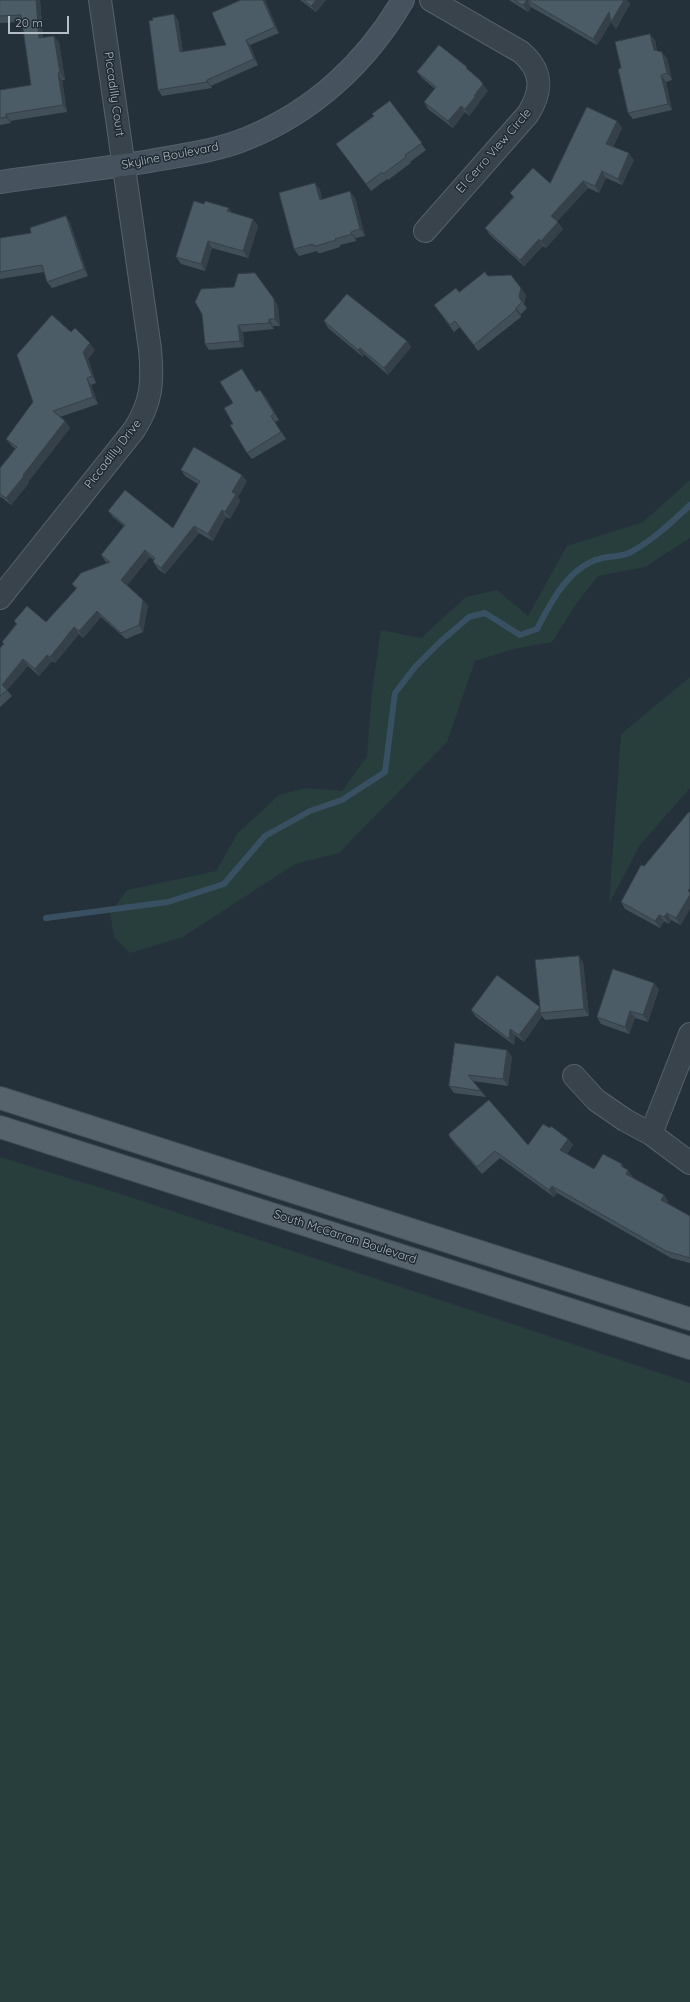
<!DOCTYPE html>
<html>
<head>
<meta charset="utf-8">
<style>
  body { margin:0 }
  #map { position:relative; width:690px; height:2002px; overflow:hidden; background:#24313b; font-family:Quicksand,sans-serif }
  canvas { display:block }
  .scale { position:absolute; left:8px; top:16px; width:61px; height:18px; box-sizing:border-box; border:2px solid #b3bec7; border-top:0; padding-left:5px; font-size:12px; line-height:14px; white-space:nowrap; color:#b3bec7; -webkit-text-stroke:3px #1d2831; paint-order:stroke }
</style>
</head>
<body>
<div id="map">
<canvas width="690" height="2002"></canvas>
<div class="scale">20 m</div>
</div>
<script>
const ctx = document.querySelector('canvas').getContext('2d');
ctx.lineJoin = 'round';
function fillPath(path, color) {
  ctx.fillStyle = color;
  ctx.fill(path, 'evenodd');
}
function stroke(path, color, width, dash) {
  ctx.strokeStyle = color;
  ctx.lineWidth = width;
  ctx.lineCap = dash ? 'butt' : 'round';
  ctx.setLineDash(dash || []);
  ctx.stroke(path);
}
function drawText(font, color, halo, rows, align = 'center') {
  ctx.font = font + ' Quicksand,sans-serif';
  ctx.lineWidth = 3;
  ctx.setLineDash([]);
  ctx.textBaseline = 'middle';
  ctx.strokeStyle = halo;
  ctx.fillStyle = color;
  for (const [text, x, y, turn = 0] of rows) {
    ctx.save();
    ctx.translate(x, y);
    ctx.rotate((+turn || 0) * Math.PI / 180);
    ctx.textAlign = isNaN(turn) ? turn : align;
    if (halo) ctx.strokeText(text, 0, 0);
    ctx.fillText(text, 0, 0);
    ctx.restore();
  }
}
fillPath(new Path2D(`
  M690 480V538L645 567 598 576 576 604 552 642 513 649 475 661 447 742 339 853 295 864 183 937 130 953 114 937 110 913 127 890 216 871 238 833 279 795 306 788 342 791 367 756 372 692 381 630 421 638 466 597 497 590 528 616 567 546 643 522Z
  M690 677V788L640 845 609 904 621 734Z
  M0 1157 124 1195 690 1383V2002H0Z`), '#273e3d');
stroke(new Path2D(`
  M46 918 168 902 224 884 265 836 310 811 342 800 385 772 395 693 415 667 440 642 469 617 485 613 520 635 537 629C551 602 568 568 599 559 608 556 620 557 629 553 652 541 671 523 690 505`), '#395062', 6);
const street = new Path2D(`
  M425 231 528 114C543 90 543 71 521 52L431 0
  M0 598 134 430C152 402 153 382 150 349L100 0
  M574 1076 596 1100 625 1120 651 1134 690 1163
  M651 1134 690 1034`);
const secondary = new Path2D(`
  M0 182C50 175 100 169 150 161 183 155 217 151 248 138 314 111 367 62 403 0`);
const primary = new Path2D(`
  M0 1098 690 1319
  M0 1127 690 1348`);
stroke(street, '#56616a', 24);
stroke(secondary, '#56616a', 24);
stroke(primary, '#414c55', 24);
stroke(street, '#38434c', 22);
stroke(secondary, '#46535f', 22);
stroke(primary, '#56626c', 22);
fillPath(new Path2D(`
  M0 0H40L43 38 59 42 65 80H62L67 112 10 121 11 123 0 125V90L31 85 22 22 0 23Z
  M241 0H265L279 33 250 45 258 65 211 86 212 88 162 96 158 90 153 20 174 14 178 20 183 52 226 45Z
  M300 0H326L316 12Z
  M509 0H627L630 4 616 29 611 22 597 45 531 7 528 12Z
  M655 40 657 51 667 58 672 80 666 82 672 110 633 119 628 113 621 68Z
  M417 72H470L488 91 479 102V103L469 116 465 112 453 128 428 109 424 102 435 89 422 78Z
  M390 101 426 150 410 162 411 163 388 180 387 179 371 191 341 150 374 116Z
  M617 121 622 128 613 147 634 160 622 185 606 178 599 193 588 188 557 221 563 229 546 248 543 246 524 266 490 235 485 228 513 197 510 193 550 183Z
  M315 183 320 190 322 199 355 198 365 236 356 238V241L340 245V247L321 253H318L317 251 299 256 294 249Z
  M232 213 253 219 258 226 248 258 212 248 205 271 181 264 176 257Z
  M66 216 70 223 88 276 52 288 47 282 44 272 0 279V238L31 233Z
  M255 273 278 306 280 326H273L274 329 243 332 244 347 209 350 205 344 234 287Z
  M488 276 526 295 524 304 527 308 521 314V317L478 351 460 327 454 332 434 305 459 292Z
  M324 321 407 341 411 347 388 375 364 354 363 357 328 328Z
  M71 332 95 350 88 359 96 383 91 385 98 404 60 417 65 421 70 428 28 482 29 483 11 505 1 497 0 498V468L15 449 11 445 6 439 33 402Z
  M242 369 257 392 265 396 279 420 275 422 286 439 252 459 247 453 233 424Z
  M181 470 247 481 238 497 240 501 230 519 226 517 213 541 199 533 165 574 158 569 153 562 154 560 150 557 127 585 143 600 148 606 143 632 126 639 101 617 83 638 79 634 55 663 52 661 39 676 28 666 7 690 12 696 0 707V648L3 644 2 642 16 624 14 621 46 622 76 589 72 584 108 563 105 561 101 555 124 526 113 517 108 511 173 528 198 484 185 476Z
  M641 865 681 925 671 920 669 924 664 921 660 928 625 909 621 902Z
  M583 962 589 1016 545 1020 542 1016 524 1042 515 1035 514 1045 476 1017 471 1010 540 1007Z
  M659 989 648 1022 635 1018 629 1034 601 1024 597 1017Z
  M507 1050 512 1057 508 1086 473 1081 486 1097 454 1093 449 1086Z
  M550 1128 568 1139 573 1145 567 1154 594 1169 622 1164 624 1168 633 1177 632 1178 664 1195 668 1201 667 1203 690 1216V1263L671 1258 557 1193 554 1197 500 1158 482 1174 454 1143 449 1136 528 1145Z`), '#414f59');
fillPath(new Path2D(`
  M36 0H40L43 45 39 38Z
  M263 0H265L279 33 275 27Z
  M316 0H326L316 12 311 6Z
  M527 0 531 7 528 12 523 5Z
  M624 0H627L630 4 616 29 611 22 597 45 593 39 609 12Z
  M174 14 178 20 184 58 180 52Z
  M650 34 655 40 658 57 654 50Z
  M54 36 59 42 65 80 60 73Z
  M246 40 250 45 258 65 254 59Z
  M662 52 667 58 672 80 667 73Z
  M58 73 62 80 67 112 63 105Z
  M661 75 666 82 672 110 668 104Z
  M207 80 211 86 212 88 207 82Z
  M483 84 488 91 479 102V103L469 116 465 109 474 96Z
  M461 106 465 112 453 128 448 121Z
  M6 114 10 121 11 123 6 117Z
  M617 121 622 128 611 150 606 144Z
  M629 153 634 160 622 185 618 179Z
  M602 171 606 178 599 193 595 186Z
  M583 181 588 188 556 223 551 216Z
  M315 183 320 190 324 207 320 200Z
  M350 191 355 198 365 236 360 229Z
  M229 208 233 214 227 211Z
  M66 216 70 223 88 276 84 269Z
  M253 219 258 226 248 258 243 251Z
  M558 222 563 229 546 248 541 241Z
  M351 232 356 238V241L352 234Z
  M539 239 543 246 524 266 520 260Z
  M208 241 212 248 205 271 201 264Z
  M521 288 526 295 524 304 519 297Z
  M274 299 278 306 280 326 275 319Z
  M516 308 521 314V317L516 310Z
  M269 319 273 326 274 329 269 323Z
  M238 325 243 332 244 347 240 341Z
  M407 341 411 347 388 375 384 368Z
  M90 343 95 350 88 359 96 383 92 376 83 352Z
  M360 348 364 354 363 357 358 350Z
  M87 378 91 385 98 404 93 397Z
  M260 390 265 396 279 420 274 413Z
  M65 421 70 428 28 482 29 483 11 505 6 498 23 475Z
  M242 475 247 481 238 497 240 501 230 519 225 512 232 492Z
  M222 510 226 517 213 541 208 534Z
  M194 526 199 533 165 574 161 568Z
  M145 550 150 557 126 587 121 580Z
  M143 600 148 606 143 632 139 625Z
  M97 611 101 617 83 638 79 631Z
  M74 627 79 634 55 663 50 657Z
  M47 655 52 661 39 676 35 669Z
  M23 659 28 666 7 690 2 685Z
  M690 895V909L681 925 676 918Z
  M667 913 671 920 669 924 664 917Z
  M659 915 664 921 660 928 655 921Z
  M579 956 583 962 589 1016 584 1009Z
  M654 983 659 989 648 1022 643 1015Z
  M540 1007V1013L542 1016 524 1042 519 1035Z
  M630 1011 635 1018 629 1034 625 1027Z
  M510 1029 515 1035 514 1045 509 1039Z
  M507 1050 512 1057 508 1086 503 1079Z
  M568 1139 573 1145 565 1157 560 1150Z
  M628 1170 633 1177 631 1181 626 1174Z
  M552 1186 557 1193 554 1197 549 1190Z
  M664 1195 668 1201 665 1206 661 1200Z`), '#354048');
const building = new Path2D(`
  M0 0H36L39 38 54 36 60 73H58L63 105 6 114V117L0 118V90L31 85 21 15 0 16Z
  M241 0H263L275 27 246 40 254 59 207 80V82L158 90 149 21 153 20 152 18 174 14 180 52 226 45 212 13Z
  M304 0H316L311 6Z
  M515 0H624L611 22 609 12 593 39 527 0 523 5Z
  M650 34 654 50 662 52 667 73 661 75 668 104 628 113 618 69 621 68 615 42Z
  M439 45 467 67 466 68 479 79 483 84 474 96 475 97 465 109 461 106 448 121 424 102 436 87 417 72Z
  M390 101 422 143 405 155 406 157 383 174 382 172 366 184 336 144 374 116 372 114Z
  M587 107 617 121 606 144 629 153 618 179 602 171 595 186 583 181 551 216 558 222 541 241 539 239 520 260 485 228 514 197 510 193 533 168 550 183Z
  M315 183 320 200 350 191 360 229 351 232 352 234 335 239 336 240 316 246H313V244L294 249 279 193Z
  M194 201 204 204 205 201 229 208 227 211 253 219 243 251 208 241 201 264 176 257Z
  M66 216 84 269 47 282 42 265 0 272V238L31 233 30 228Z
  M485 272 488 276 511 275 521 288 519 297 522 302 516 308V310L474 345 455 321 450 325 434 305 456 288 459 292Z
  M255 273 274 299 275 319H269V323L238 325 240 341 205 344 202 314 195 302 201 289 234 287 238 274Z
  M347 294 407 341 384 368 360 348 358 350 324 321Z
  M52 315 71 332 75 328 90 343 83 352 92 376 87 378 93 397 53 411 65 421 23 475 24 476 6 498 0 494V468L17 447 6 439 33 402 17 355Z
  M242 369 256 392 260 390 274 413 271 416 281 432 247 453 230 425 233 424 224 408 233 403 220 382Z
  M194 447 242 475 232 492 236 494 225 512 222 510 208 534 194 526 161 568 153 562 155 558 145 550 121 580 143 600 139 625 121 633 97 611 79 631 74 627 50 657 47 655 35 669 23 659 2 685 7 690 0 696V648L4 644 2 642 17 624 14 621 27 606 46 622 77 588 72 584 81 573 110 562 101 555 125 525 108 511 125 490 173 528 200 481 181 470Z
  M689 812H690V888L688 891 690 892V895L676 918 667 913 664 917 659 915 655 921 621 902 641 865 644 866Z
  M579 956 584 1009 540 1013V1007L519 1035 510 1029 509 1039 471 1010 497 975 540 1007 535 960Z
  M613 969 654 983 643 1015 630 1011 625 1027 597 1017Z
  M455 1043 507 1050 503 1079 468 1075 481 1091 449 1086Z
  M489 1100 528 1145 543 1124 550 1128 551 1126 568 1139 560 1150 594 1169 603 1154 622 1164 621 1166 628 1170 626 1174 664 1195 661 1200 690 1216V1258L666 1251 552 1186 549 1190 495 1151 477 1167 449 1136V1134Z`);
fillPath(building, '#4c5c67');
stroke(building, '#354048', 1);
drawText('12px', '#b3bec7', '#1d2831', [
  ["Piccadilly Court",114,94,82],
  ["El Cerro View Circle",494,151,-49],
  ["Skyline Boulevard",170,156,-11],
  ["Piccadilly Drive",113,454,-52],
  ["South McCarran Boulevard",345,1237,18]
]);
</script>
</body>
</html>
